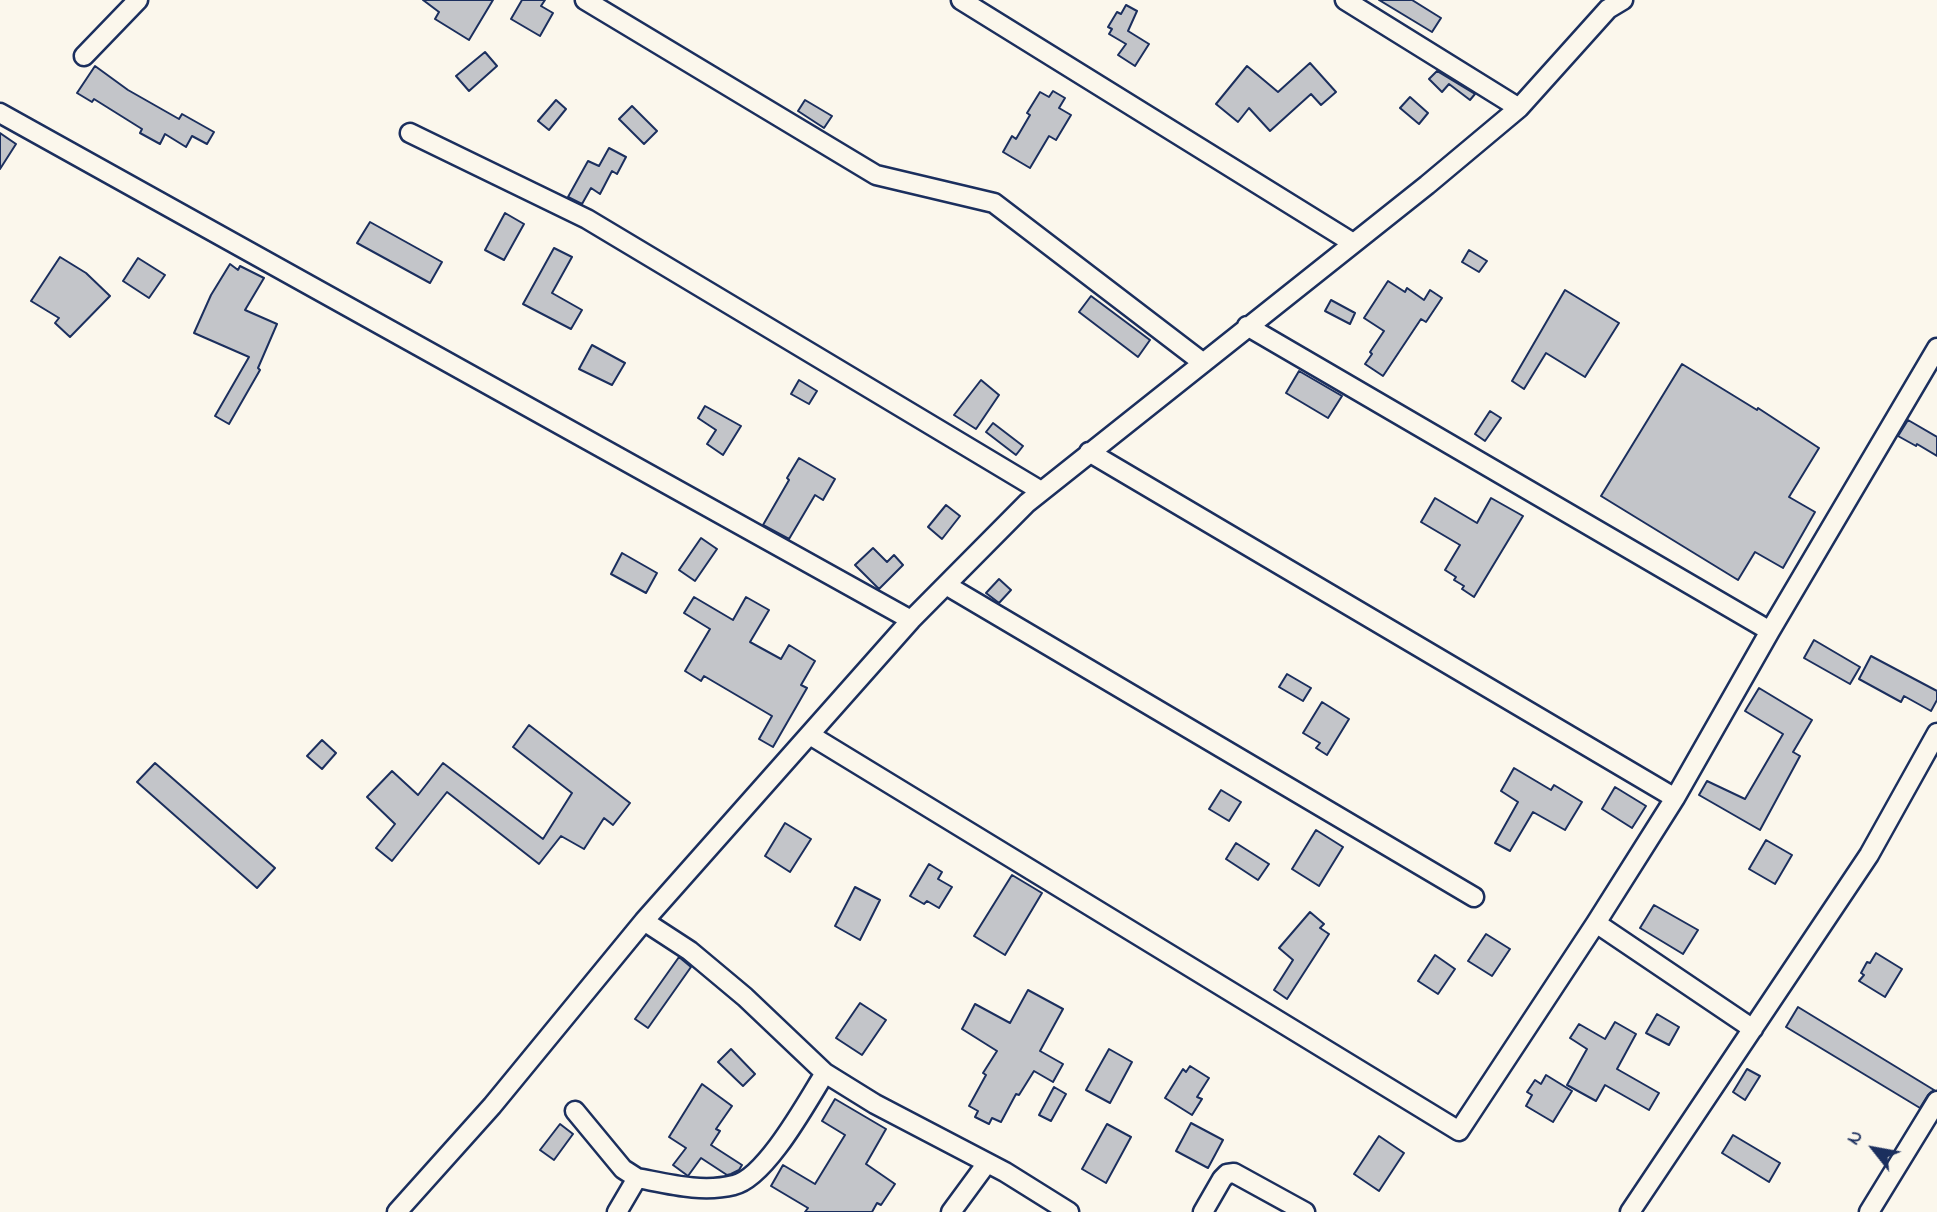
<!DOCTYPE html>
<html>
<head>
<meta charset="utf-8">
<style>
  body { margin:0 }
  #map { position:relative; width:1937px; height:1212px; overflow:hidden; background:#fbf7ec; font-family:"Indie Flower",sans-serif }
  canvas { display:block }
  .north { position:absolute; left:1839px; top:1114px; width:70px; height:70px; -webkit-text-stroke:5px #fbf7ec; paint-order:stroke; rotate:301deg; font-size:19px; font-weight:700; line-height:28px; text-align:center; color:#1b2f5e }
  .north::after { content:''; display:block; margin:auto; width:24px; height:32px; background:#1b2f5e; clip-path:polygon(50% 0,100% 100%,50% 72%,0 100%) }
</style>
</head>
<body>
<div id="map">
<canvas width="1937" height="1212"></canvas>
<div class="north">N</div>
</div>
<script>
const ctx = document.querySelector('canvas').getContext('2d');
ctx.lineJoin = 'round';
function fillPath(path, color) {
  ctx.fillStyle = color;
  ctx.fill(path, 'evenodd');
}
function stroke(path, color, width, dash) {
  ctx.strokeStyle = color;
  ctx.lineWidth = width;
  ctx.lineCap = dash ? 'butt' : 'round';
  ctx.setLineDash(dash || []);
  ctx.stroke(path);
}
const building = new Path2D(`
  M423 0H493L469 40 435 19 439 12Z
  M522 0H545L541 6 553 13 540 36 511 19Z
  M1379 0H1412L1441 18 1432 32Z
  M1126 5 1137 11 1128 31 1149 44 1135 66 1118 55 1126 44 1109 34 1112 29 1108 27 1117 12 1121 14Z
  M485 52 497 66 469 91 456 76Z
  M1310 63 1336 92 1321 105 1311 94 1270 131 1249 108 1238 122 1216 104 1247 66 1278 92Z
  M95 66 128 90 179 119 182 114 214 132 207 144 192 136 186 147 165 134 160 144 140 133 142 129 94 99 92 102 77 93Z
  M1437 71 1475 94 1470 100 1449 84 1442 92 1429 79Z
  M1053 91 1065 98 1059 108 1071 115 1056 140 1049 136 1030 168 1003 152 1012 136 1016 139 1030 115 1027 113 1040 92 1049 97Z
  M1410 97 1428 113 1419 124 1400 108Z
  M556 100 566 109 549 130 538 121Z
  M805 100 832 116 824 128 798 111Z
  M632 106 657 131 644 144 619 119Z
  M0 133 16 144 0 169Z
  M609 148 626 157 617 174 612 171 600 194 591 188 582 204 568 197 588 161 599 166Z
  M505 213 524 224 504 260 485 250Z
  M370 222 442 262 430 283 357 243Z
  M554 248 572 257 552 293 582 310 571 329 523 304Z
  M1469 250 1487 261 1479 272 1462 262Z
  M60 257 86 273 110 296 70 337 55 323 59 318 31 301Z
  M138 258 165 275 149 298 123 281Z
  M230 264 238 270 240 266 264 278 245 310 277 324 258 368 260 370 229 424 215 416 249 357 194 333 211 295Z
  M1388 281 1405 292 1407 288 1424 300 1430 290 1442 298 1426 322 1421 319 1383 376 1365 364 1372 354 1370 352 1384 331 1364 318Z
  M1565 290 1619 323 1585 377 1546 353 1524 389 1512 381Z
  M1091 296 1150 340 1138 357 1079 312Z
  M1331 300 1355 313 1350 324 1325 311Z
  M592 345 625 363 612 385 579 369Z
  M1682 364 1757 410 1758 408 1819 448 1789 497 1815 512 1783 568 1755 552 1738 580 1601 496Z
  M1299 371 1342 396 1328 418 1286 393Z
  M799 380 817 391 809 404 791 394Z
  M981 380 999 395 976 429 954 415Z
  M705 406 741 426 723 455 707 444 716 430 698 418Z
  M1490 411 1501 418 1485 441 1475 434Z
  M1908 420 1937 437V456L1917 444 1916 446 1898 436Z
  M993 423 1023 446 1016 455 986 432Z
  M799 458 835 479 823 500 815 495 789 539 763 525 789 480 787 478Z
  M1435 498 1477 523 1491 498 1523 516 1474 597 1462 589 1464 586 1454 580 1456 577 1445 570 1460 545 1421 522Z
  M946 505 960 516 942 539 928 527Z
  M701 538 717 549 695 581 679 570Z
  M873 548 887 562 894 555 903 565 879 589 855 565Z
  M622 553 657 573 646 593 611 574Z
  M999 579 1011 590 999 603 986 593Z
  M694 597 733 620 746 597 769 610 750 642 781 659 789 645 815 661 801 685 807 688 773 747 759 739 772 716 704 676 701 681 685 671 710 629 684 613Z
  M1814 640 1860 667 1850 684 1804 658Z
  M1871 656 1937 691V700L1931 711 1904 696 1901 702 1859 679Z
  M1287 674 1311 688 1303 701 1279 687Z
  M1759 688 1812 720 1793 752 1800 756 1760 830 1699 795 1707 781 1745 799 1783 734 1745 711Z
  M1322 702 1349 719 1327 755 1316 748 1320 743 1303 733Z
  M529 725 630 803 613 825 604 818 584 849 561 836 539 864 447 792 392 861 376 848 395 824 367 797 392 771 418 795 443 763 543 839 572 793 513 747Z
  M322 740 336 753 322 769 307 756Z
  M155 763 275 868 257 888 137 782Z
  M1514 768 1551 790 1554 785 1582 802 1565 830 1533 812 1510 851 1495 843 1518 802 1501 791Z
  M1615 787 1646 806 1632 828 1602 809Z
  M1221 790 1241 802 1229 821 1209 809Z
  M785 823 811 839 790 872 765 856Z
  M1316 830 1343 847 1319 886 1292 869Z
  M1766 840 1792 855 1775 884 1749 869Z
  M1236 843 1269 864 1258 880 1226 859Z
  M929 864 942 872 938 879 952 887 939 908 927 901 924 904 910 896Z
  M1012 875 1042 893 1005 955 974 936Z
  M855 887 880 900 860 940 835 926Z
  M1654 905 1698 930 1683 954 1640 928Z
  M1310 912 1324 924 1320 928 1329 934 1287 999 1274 990 1293 960 1279 948Z
  M1486 934 1510 949 1492 976 1468 961Z
  M1876 953 1902 969 1885 997 1859 981 1864 975 1861 973 1867 962 1870 963Z
  M1435 955 1455 969 1438 994 1418 981Z
  M679 957 691 967 648 1028 635 1019Z
  M1028 990 1063 1009 1040 1051 1063 1064 1053 1082 1034 1071 1019 1095 1016 1094 1001 1122 992 1118 989 1124 975 1117 978 1111 969 1106 986 1075 983 1073 997 1051 962 1029 975 1004 1010 1023Z
  M860 1003 886 1020 862 1055 836 1038Z
  M1798 1007 1934 1090 1928 1095 1920 1108 1786 1027Z
  M1657 1014 1679 1027 1669 1045 1646 1033Z
  M1615 1022 1636 1034 1617 1069 1659 1093 1649 1110 1605 1085 1596 1101 1567 1085 1587 1049 1570 1038 1579 1024 1605 1039Z
  M731 1049 755 1074 743 1086 718 1062Z
  M1109 1049 1132 1062 1110 1103 1086 1090Z
  M1190 1066 1209 1078 1197 1097 1202 1099 1192 1115 1165 1098 1183 1069 1186 1072Z
  M1747 1069 1760 1076 1745 1100 1733 1092Z
  M1546 1075 1572 1091 1553 1122 1526 1106 1532 1095 1527 1092 1535 1080 1541 1084Z
  M702 1084 732 1106 716 1129 720 1131 711 1145 742 1165 739 1170 731 1174 727 1175 701 1158 688 1176 673 1165 686 1148 669 1137Z
  M1054 1087 1066 1094 1051 1121 1039 1115Z
  M835 1099 886 1129 866 1164 895 1184 881 1205 877 1203 872 1212H805L808 1208 771 1186 783 1165 815 1184 845 1135 822 1121Z
  M1191 1123 1223 1140 1208 1168 1176 1151Z
  M560 1124 573 1134 554 1160 540 1150Z
  M1107 1124 1131 1137 1106 1183 1082 1169Z
  M1733 1135 1780 1163 1769 1182 1722 1153Z
  M1379 1136 1404 1153 1379 1191 1354 1174Z`);
fillPath(building, '#c3c5c9');
stroke(building, '#1b2f5e', 2);
const minor = new Path2D(`
  M585 0 876 175 994 203 1202 362
  M961 0 1353 243
  M1345 0 1519 108
  M84 56 138 0
  M0 113 911 620
  M410 133 587 219 1041 491
  M1247 326 1770 631
  M1089 452 1675 798
  M946 585 1474 897
  M810 735 1459 1131 1596 923 1675 798 1770 631 1937 348
  M644 921 690 951 745 997 825 1073 875 1104 1005 1172 1069 1212
  M1596 923 1753 1029
  M575 1111 623 1169 637 1178
  M397 1212 492 1106 644 921 911 620 1027 503 1427 185 1519 108 1608 9 1623 0
  M617 1212 637 1178C669 1184 702 1193 734 1185 766 1178 808 1100 825 1073
  M951 1212 987 1163
  M1203 1212 1222 1179 1227 1174 1234 1173 1305 1212
  M1630 1212 1869 855 1937 733
  M1869 1212 1937 1101`);
stroke(minor, '#1b2f5e', 23);
stroke(minor, '#fbf7ec', 18);
</script>
</body>
</html>
